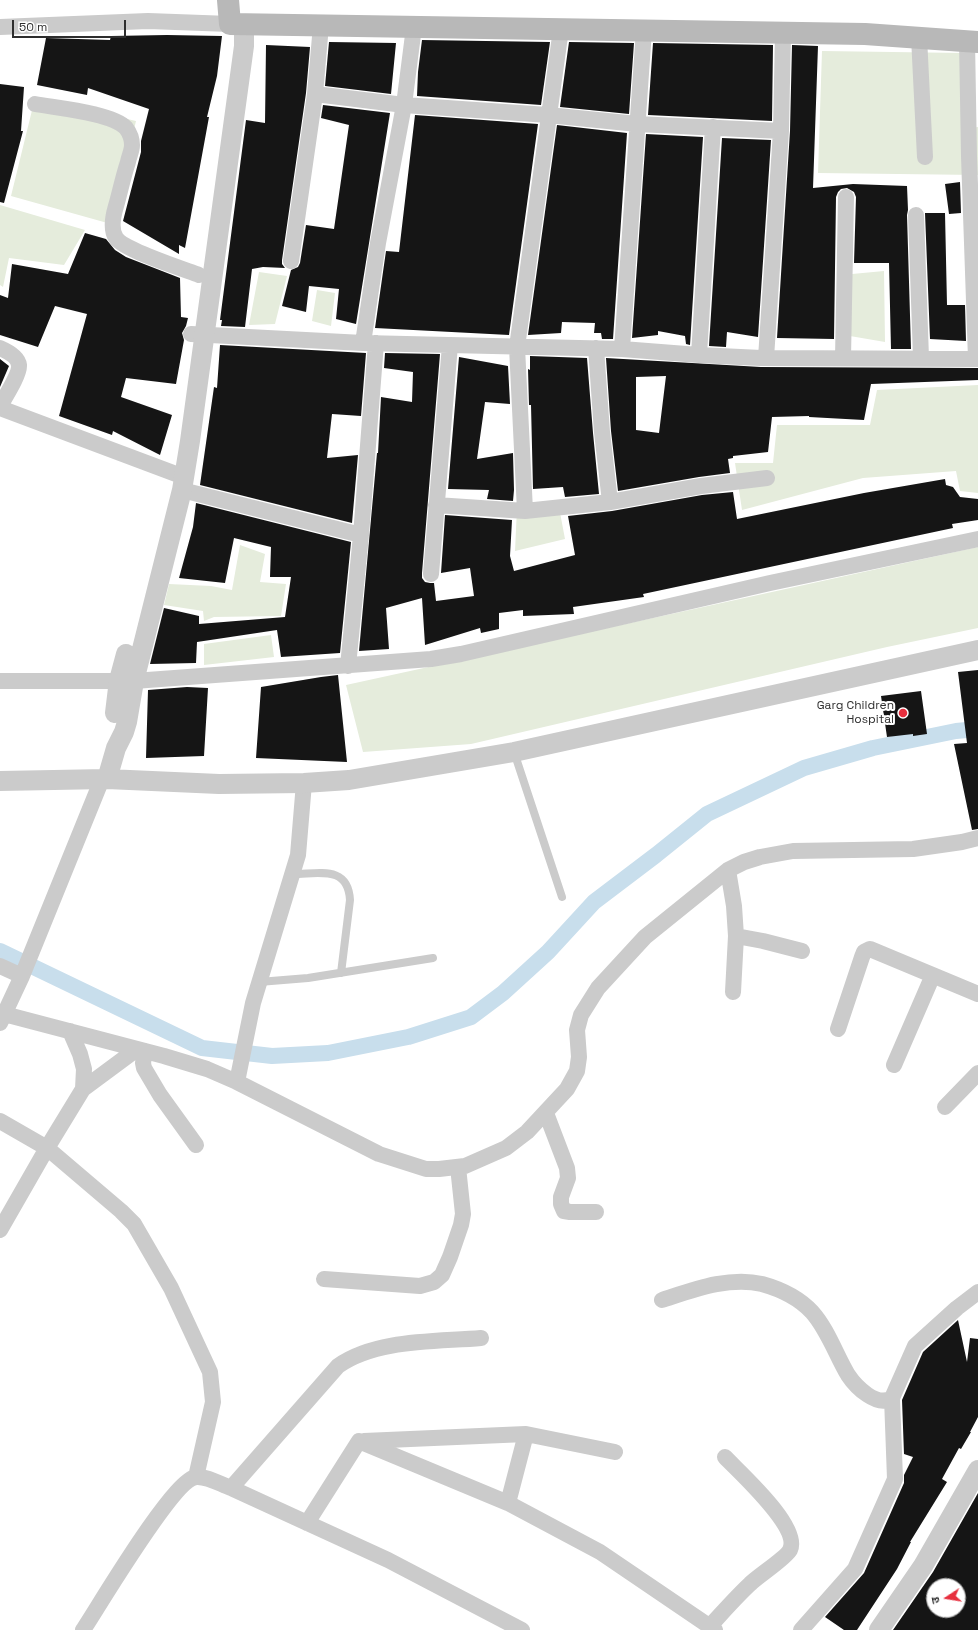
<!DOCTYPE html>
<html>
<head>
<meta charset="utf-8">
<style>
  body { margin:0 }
  #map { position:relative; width:978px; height:1630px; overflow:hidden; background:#fff; font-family:"Space Grotesk","Noto Sans Devanagari",sans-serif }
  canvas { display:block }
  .north { position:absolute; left:926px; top:1578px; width:40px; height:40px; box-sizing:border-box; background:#fff; border:1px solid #ababab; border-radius:50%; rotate:258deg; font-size:11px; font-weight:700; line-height:16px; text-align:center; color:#2e2e2e }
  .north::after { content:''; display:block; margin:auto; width:14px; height:18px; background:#e72f3e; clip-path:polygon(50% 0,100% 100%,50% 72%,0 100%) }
  .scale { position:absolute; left:12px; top:20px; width:114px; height:18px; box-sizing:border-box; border:2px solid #2e2e2e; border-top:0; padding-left:5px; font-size:12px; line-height:14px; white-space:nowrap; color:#2e2e2e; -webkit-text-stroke:3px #fff; paint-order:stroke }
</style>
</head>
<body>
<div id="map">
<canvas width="978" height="1630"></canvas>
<div class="north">उ</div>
<div class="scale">50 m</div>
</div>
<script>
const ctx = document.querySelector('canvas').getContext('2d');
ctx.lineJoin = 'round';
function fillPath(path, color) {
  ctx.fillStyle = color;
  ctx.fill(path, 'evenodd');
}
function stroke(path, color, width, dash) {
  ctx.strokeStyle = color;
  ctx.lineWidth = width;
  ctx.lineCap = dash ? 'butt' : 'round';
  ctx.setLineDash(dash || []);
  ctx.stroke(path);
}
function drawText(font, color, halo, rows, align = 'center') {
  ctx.font = font + ' "Space Grotesk",sans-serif';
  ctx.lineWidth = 4;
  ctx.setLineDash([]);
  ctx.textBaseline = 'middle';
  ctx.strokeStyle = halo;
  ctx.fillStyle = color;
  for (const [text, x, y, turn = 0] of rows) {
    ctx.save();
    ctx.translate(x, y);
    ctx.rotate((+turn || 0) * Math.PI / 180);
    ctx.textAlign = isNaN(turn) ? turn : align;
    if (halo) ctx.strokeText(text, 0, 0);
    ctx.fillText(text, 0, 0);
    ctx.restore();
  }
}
fillPath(new Path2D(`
  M822 51 963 53 966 128 978 127V175L818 173Z
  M35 98 136 121 111 224 11 196Z
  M0 205 85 230 64 265 9 258 3 287 0 285Z
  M884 271 885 342 850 336 852 274Z
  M259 272 287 276 275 324 249 325Z
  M317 290 335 293 331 326 312 321Z
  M978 385V493L960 491 956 471 863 478 742 510 735 463H773L777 425H870L877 390Z
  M558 502 565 539 515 551 517 508Z
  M240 545 265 554 260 582 286 584 281 616 214 617 204 621 203 611 164 605 169 584 211 586 232 590Z
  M978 547V628L887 647 471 744 363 752 346 685Z
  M271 635 274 657 204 665V644Z`), '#e5ecdc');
stroke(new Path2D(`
  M0 951 202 1048 272 1056 328 1053 408 1037 471 1017 503 993 548 952 594 902 656 855 707 814 804 768 873 748 956 731 978 729`), '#c8deec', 16);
fillPath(new Path2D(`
  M167 35 222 36 217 76 207 117H209L185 248 179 245V254L123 221 141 152V141L149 109 88 88 87 95 37 85 46 38 110 40 111 36Z
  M422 40 550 42 541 105 417 96 418 72Z
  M329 42 396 43 391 94 325 86Z
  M569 42 634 43 629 114 560 107Z
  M653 43 773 45 772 121 648 115Z
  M266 45 310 47 306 93 282 260V264L285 268 263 267 252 269 245 327 221 326 222 320H220L246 120 265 123Z
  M792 45 818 46 813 188 853 184 907 186 908 210 907 215 911 349H891L889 263H854L856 197 854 192 847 188 841 189 838 192 836 197 834 339 777 338 790 131Z
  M0 84 24 87 21 131H23L4 203 0 202Z
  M323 105 390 113 356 324 336 319 339 289 309 286 306 312 282 306 291 270 298 267 300 263 306 225 334 229 349 125 321 118Z
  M415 115 538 124 509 335 375 328 386 251 399 252Z
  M557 125 627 133 613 339H602L601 333H594L595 323 562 322 561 333 528 335Z
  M646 134 703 137 690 345 686 344 685 336 658 331V335L632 338Z
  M722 138 771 140 758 337 727 332 726 347 709 346Z
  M960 182 961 213 949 214 945 184Z
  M925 213H945L947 305H965L966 341 930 339Z
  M85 233 106 239 115 250 126 257 180 278 181 317 188 318 186 326 182 333 184 340 176 384 126 378 121 397 172 415 160 455 113 431 112 435 59 416 87 314 55 306 38 347 0 335V295L8 298 12 264 68 274Z
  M220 345 366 353 361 416 332 414 327 458 358 455 352 523 200 485 214 387 217 388Z
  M385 353 440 354 422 573V578L425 582 430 583H434L436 601 474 596 470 568 441 573 445 515 512 520 510 556 514 571 575 555 568 516 612 511 702 495 733 492 737 519 864 493 945 479 946 485 953 487 960 497 978 499V520L952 524 953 528 643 594 644 597 573 607 574 614 523 616V610L499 613V629L481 633 480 628 425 645 422 598 386 608 389 649 359 651 377 453H378L381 397 412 402 413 372 384 368Z
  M530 356 587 358 593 433 599 494 565 497 563 487 533 489 531 405H529L528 369 530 370Z
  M459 357 508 366 510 404 485 402 477 459 513 453 514 490 513 501 487 499 489 490 448 489Z
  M606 358 761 367 978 368V380L871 384 864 420 809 417V416L772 417 768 452 733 456V458L728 459 730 473 699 477 618 491 611 431ZM666 376 659 433 636 430V377Z
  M0 359 9 366 0 387Z
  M196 503 351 542 340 653 281 657 277 630 197 642 196 663 150 664 164 608 199 616V624L285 617 291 577H270L271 547 234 538 225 583 179 578 193 527Z
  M978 670V829L972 830 954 744 967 743 958 672Z
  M338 675 347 762 256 758 261 687 321 677Z
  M187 687 208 688 204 756 146 758 148 690Z
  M921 691 927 734 913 736V734L887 737 881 696Z
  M958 1320 967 1362 970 1338 978 1339V1417L970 1432H971L961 1449 959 1448 942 1479 947 1482 910 1542H911L897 1569 857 1630H844L825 1617 864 1573 904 1483V1475L913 1457 904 1454 902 1400 923 1352Z
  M978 1493V1630H893L933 1572ZM934 1586H958V1610H934Z`), '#151515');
stroke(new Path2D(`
  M514 752 562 897
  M293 874C319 874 348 865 350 900L341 973
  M259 982 308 978 433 958`), '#cbcbcb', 8);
stroke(new Path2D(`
  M0 27 148 21 230 24
  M919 37 925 157
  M967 41 969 156 976 359
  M315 94 404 105 548 115 637 124 781 131
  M35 104C56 108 112 113 126 128 129 132 132 139 132 145 132 151 129 156 128 162 123 177 120 192 116 206 113 216 110 229 116 238 124 250 183 269 199 275
  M916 215 921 358
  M291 261 315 94 321 25
  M191 334 363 343 622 349 699 355 761 358 978 359
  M363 343 378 243 404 105 414 27
  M0 348C7 351 18 357 19 365 20 374 5 397 0 406
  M596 348 602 432 610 502
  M622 349 644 30
  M699 355 713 127
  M766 358 781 131 783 32
  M843 358 846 197
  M0 408 184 477
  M182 490 361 535
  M436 505 525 511 610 502 701 486 767 478
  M525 511 517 347 561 29
  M431 574 450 345
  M348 666 361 535 376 343
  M0 681H134L431 659 461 654 770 583 978 539
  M728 870 734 906 736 936 733 992
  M736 936 763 941 802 951
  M0 966 22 976
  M4 1014 164 1056 207 1069 237 1082 379 1154 426 1169H439L465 1166 506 1148 527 1132 567 1089 577 1071 579 1057 577 1030 581 1015 598 988 645 937 728 870 744 862 760 857 793 851 913 849 962 842 978 838
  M0 1023 22 976 102 779
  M838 1029 862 957 864 952 870 949 978 994
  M70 1031 80 1054 84 1069 83 1089 47 1148 121 1211 134 1224 171 1288 210 1372 213 1402 196 1477
  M145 1051 143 1063 144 1068 160 1095 196 1145
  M894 1065 933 975
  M237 1082 253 1003 298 855 304 783
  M83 1089 137 1049
  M945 1107 978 1073
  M546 1113 567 1168 568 1178 561 1197V1204L564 1211 570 1212H596
  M0 1121 47 1148 0 1230
  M324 1279 420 1286 434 1282 442 1275 450 1257 461 1225 463 1214 458 1167
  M662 1300C693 1290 729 1276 762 1284 780 1289 799 1298 812 1312 828 1330 836 1355 848 1375 856 1387 877 1408 892 1398L915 1346 957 1308 978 1292
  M364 1441 526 1434 615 1452
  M231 1488 338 1366C376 1339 436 1342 481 1338
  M508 1503 526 1434
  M307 1523 359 1441 508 1503 600 1552 715 1630
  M710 1626C723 1612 736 1597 750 1584 758 1576 786 1558 790 1550 801 1527 740 1473 725 1457
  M83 1630C99 1606 173 1480 196 1477 207 1476 220 1484 231 1488L388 1560 522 1630
  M801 1630 855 1569 895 1479 892 1398`), '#cbcbcb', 16);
stroke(new Path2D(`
  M115 713 119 680 126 654
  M107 779 116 748 124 732 127 722 134 681 182 490 190 441 244 46V24
  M0 781 107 779 219 784 304 783 349 780 514 752 978 650
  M879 1630 923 1566 978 1470`), '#cbcbcb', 20);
stroke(new Path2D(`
  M228 0 230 24 865 34 978 42`), '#b8b8b8', 22);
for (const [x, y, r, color] of [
  [903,713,5,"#e72f3e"]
]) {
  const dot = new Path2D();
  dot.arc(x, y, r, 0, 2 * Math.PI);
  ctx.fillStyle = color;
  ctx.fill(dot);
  stroke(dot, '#fff', 1.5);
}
drawText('12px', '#2e2e2e', '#fff', [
  ["Garg Children",894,706],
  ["Hospital",894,720]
], 'right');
</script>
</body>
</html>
